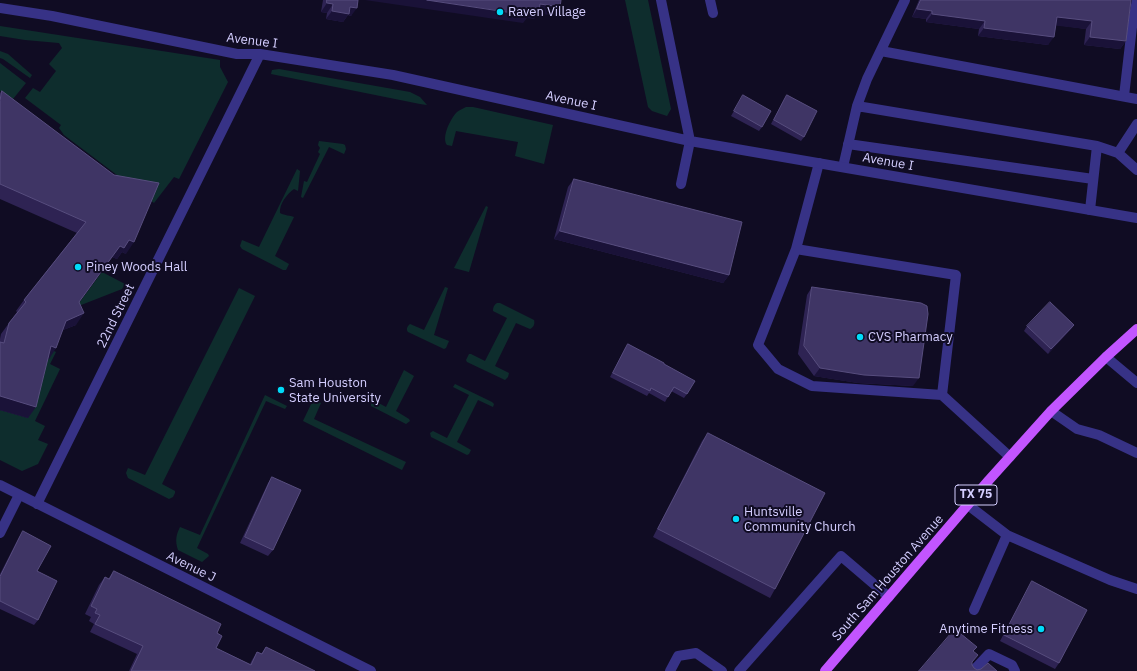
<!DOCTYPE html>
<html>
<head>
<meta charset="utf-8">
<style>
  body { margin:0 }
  canvas { display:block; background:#100c23 }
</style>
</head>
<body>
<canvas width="1137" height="671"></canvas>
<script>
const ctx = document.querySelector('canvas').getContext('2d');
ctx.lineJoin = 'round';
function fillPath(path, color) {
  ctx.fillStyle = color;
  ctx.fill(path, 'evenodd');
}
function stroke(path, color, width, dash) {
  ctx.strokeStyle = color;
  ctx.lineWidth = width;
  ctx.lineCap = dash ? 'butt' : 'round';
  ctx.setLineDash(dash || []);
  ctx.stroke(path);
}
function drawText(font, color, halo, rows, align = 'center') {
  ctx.font = font + ' "IBM Plex Sans",sans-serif';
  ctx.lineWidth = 4;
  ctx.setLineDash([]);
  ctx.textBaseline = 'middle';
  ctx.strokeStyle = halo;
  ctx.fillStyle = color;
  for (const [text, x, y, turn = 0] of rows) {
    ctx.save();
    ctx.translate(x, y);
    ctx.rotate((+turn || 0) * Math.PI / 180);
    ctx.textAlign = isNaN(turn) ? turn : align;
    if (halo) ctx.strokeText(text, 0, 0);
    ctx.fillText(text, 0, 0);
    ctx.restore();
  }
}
fillPath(new Path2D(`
  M625 0H648L671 109 667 116 652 111 648 107Z
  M0 26 220 60V67L228 82 179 179 174 177 154 203 64 135 59 128 61 125 25 98 33 88 40 92 56 71 49 64 62 48 59 43 25 40 0 36Z
  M0 51 8 54 32 75 30 78 3 59 0 58Z
  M0 63 26 83 13 99 0 91Z
  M279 69 410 92 420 97 427 105 420 104 271 74 272 70Z
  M466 107H473L553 125 544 164 515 156 518 142 456 131 452 146 447 145C441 137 451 118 457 112 459 110 463 109 466 107Z
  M319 141 343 144 345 145 346 149 344 154 329 147 303 198 301 197 304 181 307 182 320 154 318 152 320 148 318 145Z
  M297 169 300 171 298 191 294 189C287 194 279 204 280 213 285 216 290 215 294 217L275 256 289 264 286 270H283L242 249 240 246 242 240 259 247Z
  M486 206 488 207 469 272 454 268Z
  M102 272 125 284 122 289 76 307Z
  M445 287 448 288 434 335 449 341 446 348 444 349 408 332C406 329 407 327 410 324L424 330Z
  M239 288 255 296 162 484 175 491V493L173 497 169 499 128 478 126 473 128 468 145 475Z
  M497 303H500L534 320C535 324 534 327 530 329L516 323 495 366 509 373 508 377 505 380 467 362 466 360 469 354H471L485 361 507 318 493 311C493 307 494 305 497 303Z
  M52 350 56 352 50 364 60 369 35 421 45 426 38 440 48 444 38 464 22 471 0 460V410L28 418 44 358Z
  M404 370 414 376 396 411 409 419 410 421 406 424 371 406V401L373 400 386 407Z
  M455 384 492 402 494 404 493 407 478 400 457 442 471 450 469 454 467 455 431 437 430 433 433 431 447 438 469 395 453 387Z
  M265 395 287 406 285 409 266 401 197 548 208 554 209 556 202 562 178 550C175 541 176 535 180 527L200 535Z
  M315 399 321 403 314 419 406 462 402 470 303 421 313 400Z`), '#0e2d2d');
stroke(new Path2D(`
  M710 0 713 13
  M881 51 1137 99
  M1124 96 1132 27 1137 0
  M857 106 1097 146
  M848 144 1093 179
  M1118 153 1137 170
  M843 167 857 106 867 79 905 0
  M681 184 690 141
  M1090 210 1097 146 1118 153 1137 124
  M796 249 819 163
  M1106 357 1137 383
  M942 395 812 386 778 369 758 345 796 249 956 275 942 395 1010 457
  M1051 411 1077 429 1099 435 1137 453
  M968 505 1007 535 1110 580 1137 589
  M0 533 19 495
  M974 610 1007 535
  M670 671 678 656 696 653 722 671
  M739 671 841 556 889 597
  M973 671 989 654 1012 665 1015 671`), '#373286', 10);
stroke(new Path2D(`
  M661 0 690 141
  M0 8 52 16 237 54H260L393 75 690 141 1137 218
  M0 485 371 671
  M37 504 260 54`), '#373286', 10);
stroke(new Path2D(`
  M825 671 989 480 1051 411 1106 357 1137 329`), '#c255ff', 10);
fillPath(new Path2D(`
  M323 0H358L351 16 348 15 343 22 326 19 327 13 321 12Z
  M919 0H1131L1126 41 1120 49 1084 45 1086 29 1056 25 1048 45 978 36 979 29 926 22V19L912 17Z
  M2 91 126 254 122 252 117 259 112 257 79 302 76 325 63 330 48 359 28 418 0 410V339L1 334 17 312 16 311 24 300 77 233 0 199V93Z
  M743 95 762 127 759 131 731 116Z
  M787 95 804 137 801 141 771 124 784 99Z
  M574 179 729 275 723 283 554 239 568 187Z
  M812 287 913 386 858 383 814 376 798 354 807 295Z
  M1074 325 1071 329 1048 354 1024 331 1027 326Z
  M628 344 664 364 687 394 684 398 671 391 665 402 649 393 647 396 610 377 625 348Z
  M708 433 775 589 770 598 653 537 702 441Z
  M272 477 273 550 268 556 240 543 268 483Z
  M23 531 38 620 34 625 0 609V574L19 537Z
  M114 571 217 633 216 648 250 664 252 660 257 652 261 654 266 647 315 671H129L137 654 90 632 94 624 89 621 91 617 85 614 99 585 105 577 108 579Z
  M1032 581 1059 663 1055 669 1000 641 1028 588Z`), '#2e2353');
fillPath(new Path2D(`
  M365 0H427L530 10 540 4 560 7 554 16 538 13 534 19 527 18 523 23Z
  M327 3 333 4 327 13 321 12Z
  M350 7 357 8 351 16 348 15 343 22 326 19 332 11Z
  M917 9 932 11 926 19 912 17Z
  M932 14 985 21 979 29 926 22Z
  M1057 17 1092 21 1086 29 1051 25Z
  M984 28 1054 37 1048 45 978 36Z
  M1090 37 1126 41 1120 49 1084 45Z
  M560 231 729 275 723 283 554 239Z
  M129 240 134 242 126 254 122 252 117 259 112 257 120 246Z
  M84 313 76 325 58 332 66 321Z
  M1074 325 1071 329 1048 354 1051 349Z
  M51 346 56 348 49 359 44 358Z
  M820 368 919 378 913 386 858 383 814 376Z
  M0 396 36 407 28 418 0 410Z`), '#1a1238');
const building = new Path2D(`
  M327 0H358L357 8 350 7 349 14 332 11 333 4 327 3Z
  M427 0H561L560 7 540 4 539 11 530 10 529 15Z
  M921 0H1131L1126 41 1090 37 1092 21 1057 17 1054 37 984 28 985 21 932 14V11L917 9Z
  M2 91 114 175 159 183 134 242 129 240 124 248 120 246 79 302 84 313 66 321 56 348 51 346 36 407 0 396V342L4 343 9 323 26 302 24 300 86 222 0 184V101Z
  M743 95 771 111 762 127 734 111Z
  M787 95 817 111 804 137 774 120Z
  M574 179 742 222 729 275 560 231Z
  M812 287 921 303 927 306 928 314 919 378 864 375 820 368 804 346Z
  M1050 302 1074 325 1051 349 1027 326Z
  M628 344 664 363V364L695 381 687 394 674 387 668 397 651 388 650 391 613 373Z
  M708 433 825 493 775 589 658 529Z
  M272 477 301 490 273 550 245 537Z
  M23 531 51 546 37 571 57 581 38 620 0 601V577Z
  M114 571 221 624 217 633 222 636 216 648 251 665 257 652 262 654 266 647 315 671H131L143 646 95 624 100 615 95 613 97 609 91 606 105 577 109 579Z
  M1032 581 1087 610 1059 663 1004 635Z
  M955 629 977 647 973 651 978 655 972 662V665L974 668 977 670 981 669 988 663 997 671H919Z`);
fillPath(building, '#3f3565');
stroke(building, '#574d7e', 1);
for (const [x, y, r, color] of [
  [500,12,4,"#00dbf9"],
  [78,267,4,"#00dbf9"],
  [860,337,4,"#00dbf9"],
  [281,390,4,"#00dbf9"],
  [736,519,4,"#00dbf9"],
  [1041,629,4,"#00dbf9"]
]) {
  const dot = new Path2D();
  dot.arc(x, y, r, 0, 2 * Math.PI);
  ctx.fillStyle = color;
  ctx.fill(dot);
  stroke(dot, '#100c23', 1.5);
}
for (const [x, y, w] of [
  [976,495,42]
]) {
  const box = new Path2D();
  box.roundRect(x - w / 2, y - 10, w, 20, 3);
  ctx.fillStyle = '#100c23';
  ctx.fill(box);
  stroke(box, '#d4ceff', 1);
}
drawText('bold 12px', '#d4ceff', null, [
  ["TX 75",976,495]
]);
drawText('13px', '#d4ceff', '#100c23', [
  ["Raven Village",508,12],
  ["Piney Woods Hall",86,267],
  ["CVS Pharmacy",868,337],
  ["Sam Houston",289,383],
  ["State University",289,398],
  ["Huntsville",744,512],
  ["Community Church",744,527],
  ["Anytime Fitness",1033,629,"right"]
], 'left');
drawText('13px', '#d4ceff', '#100c23', [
  ["Avenue I",252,41,7],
  ["Avenue I",571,101,12],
  ["Avenue I",888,162,10],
  ["22nd Street",116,316,-64],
  ["Avenue J",191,567,26],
  ["South Sam Houston Avenue",888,578,-49]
]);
</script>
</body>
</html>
